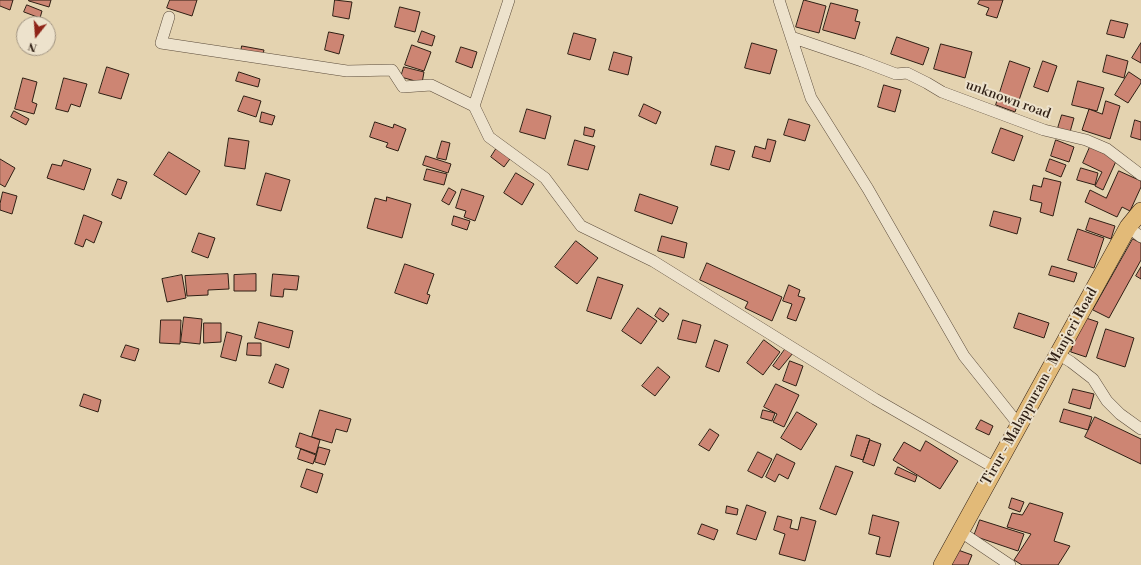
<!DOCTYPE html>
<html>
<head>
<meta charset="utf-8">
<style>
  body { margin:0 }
  #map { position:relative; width:1141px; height:565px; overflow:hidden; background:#e4d3b0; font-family:"Libre Bodoni",serif }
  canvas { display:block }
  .north { position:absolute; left:16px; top:16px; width:40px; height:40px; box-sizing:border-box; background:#ede2cc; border:1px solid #a19482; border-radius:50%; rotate:197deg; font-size:11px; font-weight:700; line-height:16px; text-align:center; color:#2f1f14 }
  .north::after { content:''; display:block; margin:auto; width:14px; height:18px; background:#8f2418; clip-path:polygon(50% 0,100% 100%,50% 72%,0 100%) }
</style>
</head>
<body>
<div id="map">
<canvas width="1141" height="565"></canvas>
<div class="north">N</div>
</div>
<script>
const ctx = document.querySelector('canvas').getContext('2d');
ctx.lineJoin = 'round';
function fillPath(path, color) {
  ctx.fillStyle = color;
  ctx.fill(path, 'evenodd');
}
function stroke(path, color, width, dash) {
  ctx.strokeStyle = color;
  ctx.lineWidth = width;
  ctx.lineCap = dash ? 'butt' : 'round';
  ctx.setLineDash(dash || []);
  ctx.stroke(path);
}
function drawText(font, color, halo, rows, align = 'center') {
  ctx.font = font + ' "Libre Bodoni",serif';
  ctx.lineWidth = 4;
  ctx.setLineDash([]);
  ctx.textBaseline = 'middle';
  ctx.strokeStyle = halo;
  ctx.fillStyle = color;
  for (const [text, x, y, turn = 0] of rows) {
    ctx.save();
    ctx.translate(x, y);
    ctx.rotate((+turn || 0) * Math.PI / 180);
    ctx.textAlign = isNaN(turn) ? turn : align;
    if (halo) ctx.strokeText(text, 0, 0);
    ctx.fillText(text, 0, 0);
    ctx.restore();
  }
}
const building = new Path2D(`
  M0 0H13L10 10 0 6Z
  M29 0H51L49 7 29 1Z
  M170 0H197L192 16 167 8Z
  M335 0 352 2 349 19 333 16Z
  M804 0 826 6 819 33 796 27Z
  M980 0H1003L997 18 986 15 989 8 978 4Z
  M831 3 858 10 855 21 860 22 855 39 823 30Z
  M27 5 42 11 40 18 24 12Z
  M400 7 420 12 415 32 395 27Z
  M1111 20 1128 24 1124 38 1107 34Z
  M422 31 435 36 432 46 418 42Z
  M329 32 344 35 339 54 325 50Z
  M574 33 596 39 590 60 568 54Z
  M897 37 929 48 923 65 891 54Z
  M752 43 777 50 770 74 745 68Z
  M1141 43V63L1132 58Z
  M941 44 972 52 965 78 934 69Z
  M412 45 431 52 424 71 405 65Z
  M242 46 264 50 261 62 240 58Z
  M461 47 477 52 472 68 456 62Z
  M614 52 632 57 628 75 609 70Z
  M1107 55 1128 61 1124 78 1103 72Z
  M1010 61 1030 68 1015 112 996 105Z
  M1043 61 1057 66 1048 92 1034 87Z
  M107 67 129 74 121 99 99 93Z
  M404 67 424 72 422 83 401 77Z
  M239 72 260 79 258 87 236 81Z
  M1129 72 1141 80V83L1128 103 1115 95Z
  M23 78 37 82 32 102 37 104 34 114 15 109Z
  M64 78 87 84 80 107 71 104 68 112 56 109Z
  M1078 81 1104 88 1097 111 1072 105Z
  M884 85 901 90 895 112 878 107Z
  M244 96 261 101 256 117 238 111Z
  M1106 101 1120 106 1110 139 1082 130 1089 109 1102 114Z
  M644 104 661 112 656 124 639 116Z
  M527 109 551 116 545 139 520 132Z
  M14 111 29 119 26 125 11 117Z
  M262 112 275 116 272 125 260 122Z
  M1062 115 1074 118 1070 132 1058 128Z
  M789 119 810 125 805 141 784 135Z
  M1135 120 1141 122V140L1131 137Z
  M375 122 393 128 394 124 406 129 398 151 386 147 388 143 370 137Z
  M585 127 595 130 593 137 584 135Z
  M1001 128 1023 136 1014 161 992 153Z
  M229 138 249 141 245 169 225 166Z
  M768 139 776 141 770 162 752 157 755 146 765 149Z
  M575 140 595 146 588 170 568 165Z
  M1056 140 1074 147 1069 162 1051 156Z
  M442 141 450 143 446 160 437 158Z
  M498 146 512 156 504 167 491 157Z
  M716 146 735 151 729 170 711 165Z
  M1090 147 1117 159 1103 190 1095 186 1102 172 1083 163Z
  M169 152 200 171 186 195 154 175Z
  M426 156 451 164 448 173 423 165Z
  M0 159 15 168 5 187 0 184Z
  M1050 159 1066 165 1061 177 1046 171Z
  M64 160 91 169 84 190 47 178 52 164 61 166Z
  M1081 168 1098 173 1095 185 1077 180Z
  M427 169 447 174 444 185 424 180Z
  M1119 171 1141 181V187L1130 211 1122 207 1117 217 1085 202 1090 190 1106 198Z
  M266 173 290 180 281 211 257 205Z
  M516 173 534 184 522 205 504 193Z
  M1044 178 1061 182 1053 216 1040 212 1042 203 1030 200 1033 185 1041 187Z
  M118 179 127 182 121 199 112 195Z
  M449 188 456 192 449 205 442 201Z
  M462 189 484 196 475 221 464 217 466 211 456 208Z
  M3 192 17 196 12 214 0 210V204Z
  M640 194 678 207 672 224 635 211Z
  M387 197 411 204 402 238 367 228 375 198 386 201Z
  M994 211 1021 218 1017 234 990 226Z
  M84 215 102 222 94 243 86 239 83 247 75 244Z
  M454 216 470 221 467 230 452 225Z
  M1090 218 1115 226 1111 239 1086 230Z
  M1078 229 1104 238 1094 268 1068 260Z
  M199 233 215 238 208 258 192 252Z
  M662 236 687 243 684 258 658 251Z
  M1133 239 1141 243V260L1109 318 1093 310Z
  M576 241 598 258 577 284 555 267Z
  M707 263 782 297 772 321 745 308 748 302 700 280Z
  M405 264 434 274 427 294 430 295 427 304 395 293Z
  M1052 266 1077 273 1074 282 1049 275Z
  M1141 267V279L1136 276Z
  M228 274 229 289 208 290V295L187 296 185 276Z
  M256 274V291H234V275Z
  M273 274 299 276 297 290 284 289 283 297 271 296Z
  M182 275 186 298 167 302 162 279Z
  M598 277 623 285 611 319 587 311Z
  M789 285 800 290 798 296 805 298 796 321 787 318 792 304 783 301Z
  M638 308 657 321 641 344 622 331Z
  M660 308 669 314 663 322 655 316Z
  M1019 313 1049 323 1044 338 1014 328Z
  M184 317 202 319 200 344 181 342Z
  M1083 317 1098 322 1086 357 1071 352Z
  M161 320H181L180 344 160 343Z
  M683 320 701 325 696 343 678 339Z
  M259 322 293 331 289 348 255 338Z
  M204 323H221V342L204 343Z
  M1106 329 1134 338 1125 367 1097 358Z
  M227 332 242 336 236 361 221 357Z
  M715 340 728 345 719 372 706 367Z
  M764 340 780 352 763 375 747 363Z
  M248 343H261V356L247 355Z
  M126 345 139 349 135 361 121 357Z
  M786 348 793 353 779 370 773 366Z
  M790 361 803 366 796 386 783 381Z
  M276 364 289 369 283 388 269 383Z
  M658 367 670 377 655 396 642 386Z
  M776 384 799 395 784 427 773 422 777 414 764 407Z
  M1073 389 1094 394 1090 409 1069 403Z
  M84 394 101 400 98 412 80 406Z
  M1064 409 1092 417 1088 430 1060 422Z
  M320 410 351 419 347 432 336 429 332 443 312 437Z
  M763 410 775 413 772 421 761 418Z
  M797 412 817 424 801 450 781 438Z
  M1095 417 1141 439V464L1085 437Z
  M981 420 993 426 989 435 976 429Z
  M710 429 719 435 709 451 699 445Z
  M300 433 320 440 316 454 296 447Z
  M857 435 870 439 863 460 851 456Z
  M870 440 881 444 874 466 863 462Z
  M926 441 958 461 940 489 893 460 904 442 920 451Z
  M319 447 330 450 325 465 315 462Z
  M301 449 316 455 313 464 298 459Z
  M758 452 772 459 762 478 748 471Z
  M777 454 795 463 788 479 779 474 775 482 766 477Z
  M836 466 853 472 836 515 820 509Z
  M898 467 917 476 915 482 895 474Z
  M307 469 323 474 317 493 301 487Z
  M1012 498 1024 502 1020 512 1009 508Z
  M1030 503 1063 513 1054 541 1070 546 1058 565H1022L1014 560 1031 534 1007 527 1012 513 1022 515Z
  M747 505 766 512 756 540 737 534Z
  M727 506 738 509 737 515 726 513Z
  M873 515 899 522 890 557 876 554 880 537 869 534Z
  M778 516 792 520 790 528 798 530 801 517 816 521 805 561 779 554 785 534 774 530Z
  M980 520 1024 534 1018 551 974 536Z
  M702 524 718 530 714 540 698 534Z
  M958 550 972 555 968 565H952Z`);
fillPath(building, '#cd8573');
stroke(building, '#2f1f14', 1);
const street = new Path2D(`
  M779 0 811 98 868 189 964 356 1019 425
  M169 17 161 43 347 71 392 70 403 87 431 85 474 106 489 137 545 178 581 226 653 261 875 399 995 468
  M791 37 862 61 896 74 907 73 927 83 942 92 1044 130 1086 140 1107 149 1141 175
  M474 106 509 0
  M1128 227 1141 237
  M1058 354 1071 362 1093 379 1107 401 1120 414 1141 429
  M961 532 1010 565`);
const primary = new Path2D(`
  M942 565 1128 227 1141 211`);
stroke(street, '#5c4c3b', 12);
stroke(primary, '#2f1f14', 18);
stroke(street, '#ede2cc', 11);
stroke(primary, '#e2ba78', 17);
drawText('14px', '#2f1f14', '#ede2cc', [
  ["unknown road",1008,100,20],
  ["Tirur - Malappuram - Manjeri Road",1040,387,-61]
]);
</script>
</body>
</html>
